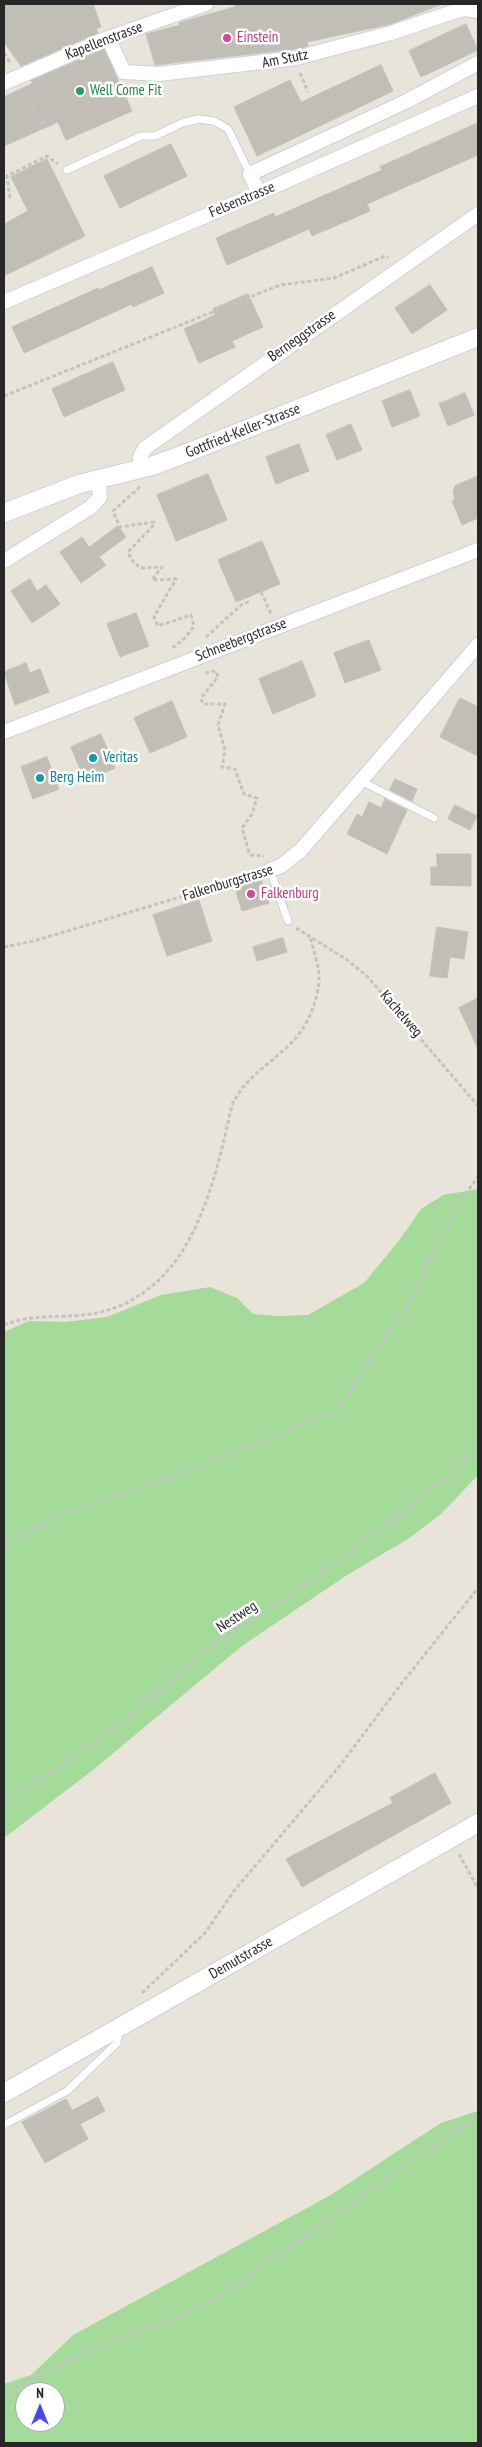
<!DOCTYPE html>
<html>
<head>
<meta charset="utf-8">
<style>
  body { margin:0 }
  #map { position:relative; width:482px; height:2447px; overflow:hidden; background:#e8e4d9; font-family:"PT Sans Narrow",sans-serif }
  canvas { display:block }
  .frame { position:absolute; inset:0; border:5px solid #272727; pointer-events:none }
  .north { position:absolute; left:15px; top:2382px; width:50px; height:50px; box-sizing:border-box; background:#fff; border:1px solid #a9a9a9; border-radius:50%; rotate:0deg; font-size:14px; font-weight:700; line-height:20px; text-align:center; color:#272727 }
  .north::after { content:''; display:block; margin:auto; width:18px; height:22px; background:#4947e7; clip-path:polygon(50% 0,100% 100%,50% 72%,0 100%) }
</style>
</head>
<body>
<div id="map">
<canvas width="482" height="2447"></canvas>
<div class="frame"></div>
<div class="north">N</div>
</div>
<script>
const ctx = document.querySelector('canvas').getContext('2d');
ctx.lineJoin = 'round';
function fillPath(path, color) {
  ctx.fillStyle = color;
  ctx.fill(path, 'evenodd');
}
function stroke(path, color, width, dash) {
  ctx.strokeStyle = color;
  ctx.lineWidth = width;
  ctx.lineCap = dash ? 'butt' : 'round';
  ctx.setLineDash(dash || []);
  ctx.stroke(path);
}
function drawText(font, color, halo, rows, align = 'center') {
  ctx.font = font + ' "PT Sans Narrow",sans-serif';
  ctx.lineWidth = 5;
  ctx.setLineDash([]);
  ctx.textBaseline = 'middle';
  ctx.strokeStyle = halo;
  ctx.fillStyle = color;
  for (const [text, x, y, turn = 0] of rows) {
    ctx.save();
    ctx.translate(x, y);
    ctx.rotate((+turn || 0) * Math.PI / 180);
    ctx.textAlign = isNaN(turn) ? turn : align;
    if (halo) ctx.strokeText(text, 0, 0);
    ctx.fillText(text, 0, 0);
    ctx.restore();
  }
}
fillPath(new Path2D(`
  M478 1189V1475L441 1514 408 1539 347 1575 242 1646 93 1770 4 1838V1332L29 1321 65 1322 107 1317 161 1295 210 1287 237 1298 253 1314 278 1316 308 1315 364 1283 398 1242 421 1209 443 1195Z
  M478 2111V2443H4V2384L31 2375 73 2335 329 2196 441 2123ZM25 2392H55V2422H25Z`), '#a4da9a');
const building = new Path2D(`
  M4 4H93L101 27 96 29 98 33 21 66 4 42Z
  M236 4H442L391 24 307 42 308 46 294 49 155 65 146 34 180 25 179 23 185 21 234 7Z
  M466 24 478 50 421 77 409 51Z
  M104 49 132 111 66 140 58 122 4 146V97L33 83 31 81Z
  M381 65 393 91 257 156 234 107 290 80 301 102Z
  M478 123V155L367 204 370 211 312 236 309 229 227 265 216 238 274 213 275 217 382 170 380 167Z
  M171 144 187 176 120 208 104 176Z
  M47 159 85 236 4 276V224L28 211 11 177Z
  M152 267 164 293 133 307 132 304 24 353 12 327 98 288V290Z
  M430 285 447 310 412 334 395 308Z
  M248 294 263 327 232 341 235 347 199 363 184 329 215 315 213 309Z
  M113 362 125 390 64 417 52 389Z
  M410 390 420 416 392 427 382 401Z
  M465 393 474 415 448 426 439 404Z
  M351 424 362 450 337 460 326 435Z
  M299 444 309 471 276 484 266 457Z
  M208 474 227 520 176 541 157 495Z
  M478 476V518L462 525 452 501 455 499 453 491 455 486Z
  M118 526 126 537 99 557 106 565 81 583 60 552 82 537 89 547Z
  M262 541 280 584 236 602 218 560Z
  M30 579 37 591 46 585 60 604 32 623 11 591Z
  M136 613 149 646 120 657 107 624Z
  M369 640 381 670 345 683 334 653Z
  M302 661 316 696 273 714 259 679Z
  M26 663 30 673 40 669 49 692 15 705 4 672Z
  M460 698 478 707V756L440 737Z
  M172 701 187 737 150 753 134 718Z
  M101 734 115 768 85 781 71 747Z
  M47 757 59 789 33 799 21 767Z
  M395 779 417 789 412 801 390 790Z
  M385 799 407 810 387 854 347 834 357 814 362 817 369 802 381 808Z
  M455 805 477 816 470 830 448 819Z
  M437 854H471V886L431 885V867H437Z
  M260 876 269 903 242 911 234 885Z
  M199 900 212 941 167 956 153 915Z
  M437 927 468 932 464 959 450 957 447 978 430 976Z
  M283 938 287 952 257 961 253 947Z
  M478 998V1049L459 1008Z
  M435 1773 451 1803 302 1887 286 1859 393 1803 390 1798Z
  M98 2097 105 2111 80 2124 88 2139 45 2163 22 2122 66 2099 72 2110Z`);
fillPath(building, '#c0beb6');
stroke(building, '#c3c0b3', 1);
const service = new Path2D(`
  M67 170 141 136H155L182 123 198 119 214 121 228 129 250 174
  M361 781 434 818
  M270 870 288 921
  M4 2125 67 2091 117 2043 118 2036 115 2030`);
const minor = new Path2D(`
  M108 38 124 72 159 74 296 58 391 33 456 11 465 9 478 11
  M4 83 108 38 206 4
  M259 193 250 174 407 101 478 63
  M4 302 259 193 478 96
  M142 468 140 457 145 448 478 214
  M4 561 91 507 100 497 98 478
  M4 732 478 550
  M270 870 281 866 301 850 478 645`);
const tertiary = new Path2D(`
  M4 513 79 484 152 466 179 456 478 337
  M4 2093 478 1823`);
stroke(service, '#cfcfde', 9);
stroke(minor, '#cfcfde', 16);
stroke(tertiary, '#cfcfde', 20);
stroke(new Path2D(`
  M4 53 10 63
  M300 73 308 92
  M26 90 40 124 56 117
  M10 198 7 176 47 156 58 164
  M4 396 280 285 334 278 385 256 388 258
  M140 487 113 511 120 527 154 522 153 526 128 552 131 559 140 568 162 567 152 580 176 579 154 617 158 626 191 615 194 626 186 637 171 649
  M261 592 271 614
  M206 637 241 605 250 601
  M205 673 216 671 218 677 201 698 203 704H225L218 725 225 750 222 767 235 769 244 794 257 798 252 814 242 828 249 853 251 855 264 856
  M296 928 346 959 367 976 478 1106
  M4 947 34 941 257 874
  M4 1325C36 1312 68 1320 101 1312 193 1289 214 1184 232 1105 245 1078 266 1067 287 1047 306 1031 320 999 319 974 318 962 313 949 310 937
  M4 1545 58 1517 222 1458 337 1410 407 1306 462 1199 478 1177
  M4 1803 103 1738 187 1666 228 1635 283 1601 376 1533 447 1476 472 1453 478 1444
  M459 1854 478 1888
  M142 1993 205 1933 234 1891 338 1768 402 1683 478 1588
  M4 2394 88 2351 202 2308 478 2116`), '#c3c3c3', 3, [4, 2.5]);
stroke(service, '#fff', 7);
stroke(minor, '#fff', 14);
stroke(tertiary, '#fff', 18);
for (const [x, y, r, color] of [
  [227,38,5,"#d1479c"],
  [80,91,5,"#2e9e5b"],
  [93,758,5,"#0f9aa8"],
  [40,778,5,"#0f9aa8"],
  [251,894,5,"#d1479c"]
]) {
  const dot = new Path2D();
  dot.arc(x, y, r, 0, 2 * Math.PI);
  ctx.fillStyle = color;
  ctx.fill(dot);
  stroke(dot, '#fff', 2);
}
drawText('15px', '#b23c85', '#fff', [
  ["Einstein",237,38],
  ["Falkenburg",261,894]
], 'left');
drawText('15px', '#272727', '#fff', [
  ["Kapellenstrasse",104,41,-21],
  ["Am Stutz",285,59,-11],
  ["Felsenstrasse",242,200,-23],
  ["Berneggstrasse",302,336,-35],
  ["Gottfried-Keller-Strasse",243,431,-22],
  ["Schneebergstrasse",241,640,-21],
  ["Falkenburgstrasse",228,883,-17],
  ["Kachelweg",401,1014,49],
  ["Nestweg",237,1617,-33],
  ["Demutstrasse",241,1958,-30]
]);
drawText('15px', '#27864d', '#fff', [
  ["Well Come Fit",90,91]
], 'left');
drawText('15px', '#0d838f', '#fff', [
  ["Veritas",103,758],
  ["Berg Heim",50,778]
], 'left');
</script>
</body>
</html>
